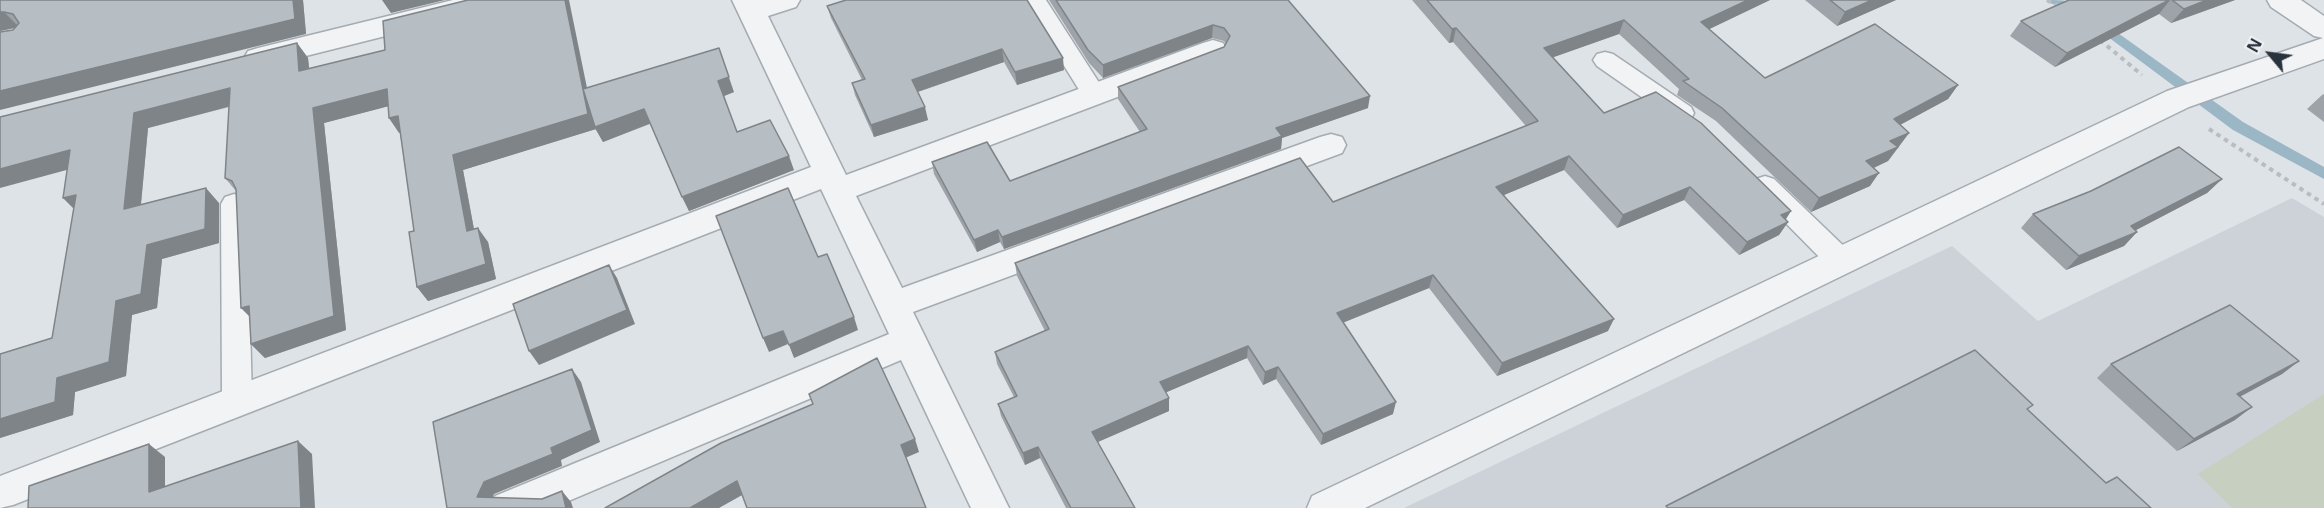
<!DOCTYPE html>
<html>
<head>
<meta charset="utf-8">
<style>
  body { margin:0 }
  #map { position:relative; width:2324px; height:508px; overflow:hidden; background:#dee3e7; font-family:"Open Sans",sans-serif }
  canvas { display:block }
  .north { position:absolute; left:2240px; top:24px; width:60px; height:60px; -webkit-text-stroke:4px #eef2f5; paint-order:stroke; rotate:299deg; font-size:16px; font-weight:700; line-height:24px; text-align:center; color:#29333d }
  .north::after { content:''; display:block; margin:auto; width:21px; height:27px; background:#29333d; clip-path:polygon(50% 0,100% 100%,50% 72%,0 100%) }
</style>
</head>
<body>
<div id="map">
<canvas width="2324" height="508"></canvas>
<div class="north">N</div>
</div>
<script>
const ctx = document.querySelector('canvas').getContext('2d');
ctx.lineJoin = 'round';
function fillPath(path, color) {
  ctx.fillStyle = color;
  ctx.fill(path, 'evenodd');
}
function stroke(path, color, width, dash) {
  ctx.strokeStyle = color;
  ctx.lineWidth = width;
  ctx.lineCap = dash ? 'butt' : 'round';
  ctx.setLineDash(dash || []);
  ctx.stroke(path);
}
fillPath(new Path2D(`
  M2292 198 2324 217V508H1404L1952 246 2038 321Z`), '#cdd2d9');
fillPath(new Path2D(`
  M2324 394V508H2232L2198 474Z`), '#c7d0c0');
fillPath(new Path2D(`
  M2048 0C2061 0 2076 0 2085 10L2079 14 2050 3Z
  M2101 21 2243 122 2324 167V179L2233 130 2096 28 2095 25Z`), '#9bb6c5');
const service = new Path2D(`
  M1023 0H1046L1107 95 1104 101 1095 104 1086 101Z
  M1605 52 1613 54 1691 107 1694 113 1691 119 1682 122 1673 119 1597 66 1593 60 1597 54Z
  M1765 176 1774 179 1851 253 1855 261 1851 269 1841 272 1831 269 1756 193 1752 186 1756 179Z
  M234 194 243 197 247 204 252 401 247 410 237 414 227 410 222 401 221 204 225 197Z`);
const minor = new Path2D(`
  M453 0H505L501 7 258 68 248 65 244 58 248 51 258 48Z
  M732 0H800L796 7 768 16 846 175 1203 43 1213 40 1223 43 1227 50 1223 57 856 196 902 288 1320 137 1331 134 1342 137 1346 145 1342 153 913 312 1009 508H971L901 360 552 508H490L495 496 889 334 821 189 13 505 0 508V476L811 167Z
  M2267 0H2301L2324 16V59L2189 107 1365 508H1307L1312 496 2167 91 2323 38 2314 36 2271 7Z`);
stroke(service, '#a4abb1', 3);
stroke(minor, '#a4abb1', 3);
stroke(new Path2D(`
  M2047 0 2062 8
  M2100 40 2142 75
  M2209 129 2324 204`), '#b9bdc1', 4, [4.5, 4.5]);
fillPath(service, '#f1f3f5');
fillPath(minor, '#f1f3f5');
fillPath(new Path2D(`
  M0 0H303L306 34 13 30 15 28 0 31Z
  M846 0 1064 70 1017 85 1004 62 918 92 928 120 874 137 855 95 852 83 862 80 831 18 827 6Z
  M1049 0H1288L1368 108 1282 138 1281 149 1004 249 1000 242 977 252 934 174 932 162 1010 181 1140 132 1118 99V87L1224 47 1226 44 1224 41 1212 38 1103 78 1089 63Z
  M1412 0H1770L1709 29 1765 78 1958 85 1948 99 1900 125 1909 133 1888 161 1874 168 1870 186 1811 212 1716 121 1677 95 1679 89 1619 34 1553 57 1604 113 1785 220 1788 222 1779 235 1739 255 1684 200 1617 228 1564 170 1504 195 1608 331 1497 376 1429 288 1343 322 1393 414 1321 445 1276 379 1263 385 1247 358 1166 392 1169 411 1098 442 1135 508H1066L1040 458 1025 465 1001 416 998 404 1014 397 997 364 995 352 1045 331 1017 276 1015 263 1333 202 1526 126 1453 42 1449 43Z
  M1805 0H1896L1837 26Z
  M2069 0H2235L2171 23 2159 14 2055 67 2010 36 2021 21Z
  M297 43 308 58 309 69 587 88 734 92 724 96 737 132 794 170 689 211 650 124 603 142 595 128 596 129 463 170 474 229 488 242 496 279 428 301 417 287 414 231 400 133 389 118 388 106 324 123 346 330 265 358 251 344 250 317 236 191 225 178 229 107 148 128 141 205 219 203V243L162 259 157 308 132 315 126 376 75 392 73 415 0 438V354L52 338 74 209 67 170Z
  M2324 94V122L2307 109 2322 95Z
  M2222 179 2207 193 2136 230 2137 232 2124 246 2066 270 2021 228 2033 214Z
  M2299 361 2282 374 2240 397 2235 420 2177 451 2097 378 2111 364Z`), '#9da3a8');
fillPath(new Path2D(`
  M293 0H303L306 34 0 110V91Z
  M382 0H445L391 13Z
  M565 0H569L595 127 644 109 651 123 603 142 595 128 596 129 463 170 477 246 467 231 453 155Z
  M1748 0H1770L1695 36 1701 22Z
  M1872 0H1896L1837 26 1845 12Z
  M2170 0 2159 14 2055 67 2067 53Z
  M2207 0H2235L2171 23 2184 9Z
  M0 12H4L19 27 0 31Z
  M1624 20 1619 34 1540 62 1544 48Z
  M1213 25 1212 38 1103 78V65Z
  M1456 28 1453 42 1449 43 1452 29Z
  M297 43 308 58 311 86 299 71Z
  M1002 49 1004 62 914 93 912 80Z
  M1063 58 1064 70 1017 85 1015 72Z
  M724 63 734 92 724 96 718 81Z
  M1958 85 1948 99 1885 133 1894 119Z
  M230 88 242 103 148 128 139 224 124 209 134 113Z
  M387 89 397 104 324 123 346 330 265 358 251 344 313 108Z
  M1370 96 1368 108 1282 138 1281 149 1004 249 1002 237 1276 128Z
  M925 107 928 120 874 137 871 125Z
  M398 116 408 131 399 133 389 118Z
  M1909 133 1888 161 1858 175 1866 161 1890 141Z
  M70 150 85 165 0 188V169Z
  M789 156 794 170 689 211 682 197Z
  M1569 156 1564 170 1492 200 1496 187Z
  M1879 173 1870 186 1811 212 1819 198Z
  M2222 179 2207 193 2117 240 2131 226Z
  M1690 187 1684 200 1617 228 1623 215Z
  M206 188 219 203V243L162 259 157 308 132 315 126 376 75 392 73 415 0 438V419L57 378 116 301 147 245Z
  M76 195 78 213 63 198Z
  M1791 211 1783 224 1788 222 1779 235 1739 255 1747 242 1781 215Z
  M478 228 488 242 496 279 428 301 417 287Z
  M998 230 1000 242 977 252 974 240Z
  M2137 232 2124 246 2066 270 2079 256Z
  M609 265 617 278 635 324 539 365 529 351Z
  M1433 275 1429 288 1335 326 1337 313Z
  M249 306 255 322 241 308Z
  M854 317 858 330 794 358 789 345Z
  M1614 319 1608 331 1497 376 1502 363Z
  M783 331 788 344 769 352 763 338Z
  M1248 346 1247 358 1160 395V382Z
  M2299 361 2282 374 2220 407 2237 394Z
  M1278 367 1276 379 1263 385 1265 372Z
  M572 369 581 382 600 442 561 460 562 466 494 494 488 508 477 497 484 482 551 448Z
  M1169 398V411L1093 444 1092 432Z
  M1396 402 1393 414 1321 445 1323 434Z
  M2252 407 2235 420 2177 451 2194 439Z
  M915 439 919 452 905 458 901 445Z
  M298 441 312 454 315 508H301Z
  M149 444 165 457V504L149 492Z
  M1038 447 1040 458 1025 465 1023 453Z
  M737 481 744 494 719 508H690Z
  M562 491 571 502 573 508H566Z`), '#7f8488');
const building = new Path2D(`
  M0 0H293L295 19 0 91V32L13 30 19 23 13 14 4 12H0Z
  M468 0H565L588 114 453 155 467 231 478 228 486 264 417 287 409 232 414 231 398 116 389 118 387 89 313 108 334 316 251 344 249 306 241 308 236 189 232 181 225 178 230 88 134 113 124 209 206 188 205 229 147 245 141 294 116 301 109 362 57 378 55 402 0 419V354L52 338 76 195 63 198 70 150 0 169V117L297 43 299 71 385 50 383 21Z
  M846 0H1027L1063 58 1015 72 1002 49 912 80 925 107 871 125 852 83 865 79 827 6Z
  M1056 0H1288L1370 96 1276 128 1282 136 1002 237 998 230 974 240 932 162 987 142 1010 181 1147 129 1118 87 1224 47 1230 36 1224 28 1213 25 1103 65 1088 50Z
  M1427 0H1748L1701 22 1765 78 1875 24 1958 85 1894 119 1909 133 1890 141 1898 147 1866 161 1879 173 1819 198 1722 108 1683 81 1689 79 1624 20 1544 48 1604 113 1656 92 1701 123 1791 211 1781 215 1788 222 1747 242 1690 187 1623 215 1569 156 1496 187 1614 319 1502 363 1433 275 1337 313 1396 402 1323 434 1278 367 1265 372 1248 346 1160 382 1169 398 1092 432 1135 508H1071L1038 447 1023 453 998 404 1017 396 995 352 1049 329 1015 263 1300 158 1333 202 1538 121 1456 28 1452 29Z
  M1830 0H1872L1845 12Z
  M2069 0H2169L2067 53 2021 21Z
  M2172 0H2207L2184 9Z
  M719 48 729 77 718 81 737 132 770 120 789 156 682 197 644 109 595 127 583 89Z
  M2179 147 2222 179 2131 226 2137 232 2079 256 2033 214 2091 191Z
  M788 188 818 257 827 254 854 317 789 345 783 331 763 338 716 216Z
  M609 265 627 310 529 351 513 304Z
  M2230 305 2299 361 2237 394 2252 407 2194 439 2111 364Z
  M1975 350 2033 405 2027 409 2106 483 2117 477 2151 508H1668L1666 506Z
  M877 358 915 439 901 445 926 508H747L737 481 690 508H605L721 443 813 404 809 394Z
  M572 369 592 430 551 448 553 454 484 482 477 497 542 499 562 491 566 508H447L433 422Z
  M298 441 301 508H28L29 486 149 444V492Z`);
fillPath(building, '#b6bdc3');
stroke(building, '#7f8488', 1.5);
</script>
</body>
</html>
